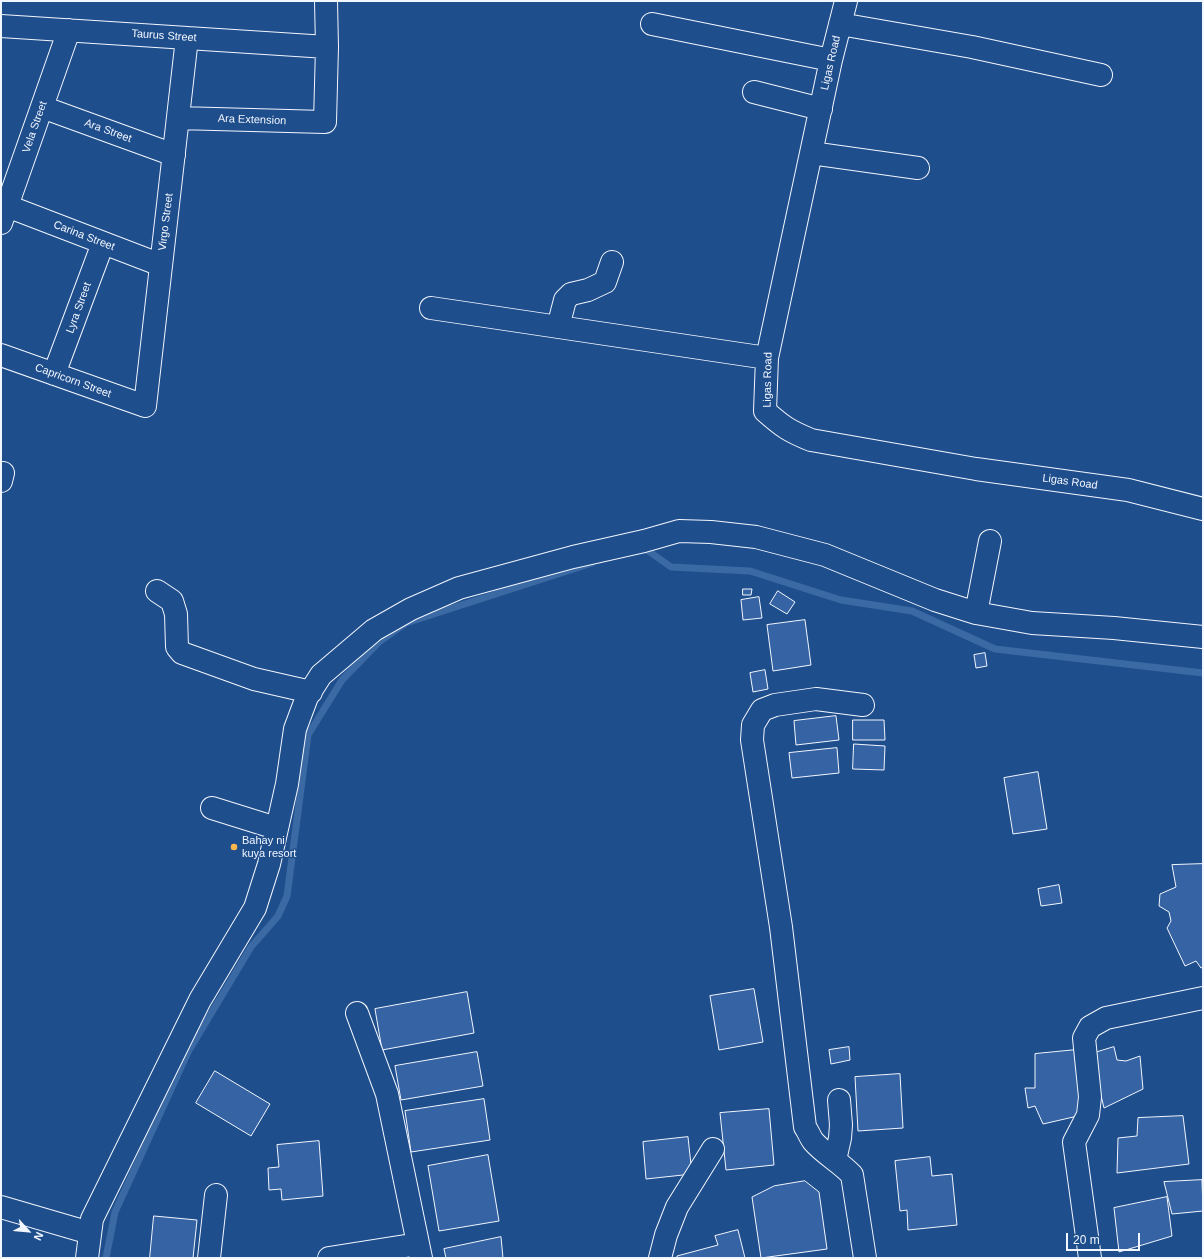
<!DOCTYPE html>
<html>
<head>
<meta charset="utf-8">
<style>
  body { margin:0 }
  #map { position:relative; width:1204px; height:1259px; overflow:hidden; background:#1f4e8c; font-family:Helvetica,sans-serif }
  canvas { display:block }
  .frame { position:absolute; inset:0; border:2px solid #f2f6ff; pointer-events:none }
  .north { position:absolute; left:8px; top:1211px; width:40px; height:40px; -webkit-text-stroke:3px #1f4e8c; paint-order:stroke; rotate:117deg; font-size:11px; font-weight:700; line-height:16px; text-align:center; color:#f2f6ff }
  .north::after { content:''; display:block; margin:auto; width:14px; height:18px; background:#f2f6ff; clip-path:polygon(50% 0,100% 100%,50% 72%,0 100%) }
  .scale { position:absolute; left:1066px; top:1233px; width:74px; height:18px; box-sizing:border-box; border:2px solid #f2f6ff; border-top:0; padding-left:5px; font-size:12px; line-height:14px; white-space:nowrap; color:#f2f6ff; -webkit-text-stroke:3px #1f4e8c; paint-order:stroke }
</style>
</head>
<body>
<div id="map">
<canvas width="1204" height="1259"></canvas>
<div class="frame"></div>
<div class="north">N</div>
<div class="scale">20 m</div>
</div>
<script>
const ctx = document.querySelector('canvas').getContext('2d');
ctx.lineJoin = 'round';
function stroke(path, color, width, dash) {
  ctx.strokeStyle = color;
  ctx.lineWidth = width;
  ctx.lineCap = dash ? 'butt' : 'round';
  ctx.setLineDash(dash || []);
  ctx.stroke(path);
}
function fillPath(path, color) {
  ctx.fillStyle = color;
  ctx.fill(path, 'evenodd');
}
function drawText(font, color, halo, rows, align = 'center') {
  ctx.font = font + ' Helvetica,sans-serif';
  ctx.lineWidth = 3;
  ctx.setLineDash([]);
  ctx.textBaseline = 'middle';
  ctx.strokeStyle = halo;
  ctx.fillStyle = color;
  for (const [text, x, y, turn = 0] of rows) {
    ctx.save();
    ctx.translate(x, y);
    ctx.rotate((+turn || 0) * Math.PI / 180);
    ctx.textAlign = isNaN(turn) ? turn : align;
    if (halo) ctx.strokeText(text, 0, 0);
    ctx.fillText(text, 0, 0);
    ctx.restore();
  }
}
stroke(new Path2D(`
  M640 550H647L671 567 750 571 841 600 912 611 995 649 1203 673
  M106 1258 115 1212 188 1052 251 947 278 916 287 896 308 735 342 680 379 642 406 623 592 563`), '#3b69a3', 7);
const building = new Path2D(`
  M743 589H752L751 595H743Z
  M778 591 795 602 787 614 770 604Z
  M759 597 762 618 743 620 741 600Z
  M805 620 811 665 773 671 767 625Z
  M985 653 987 666 976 668 974 655Z
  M765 670 768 689 753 692 750 673Z
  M836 716 839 740 796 745 794 721Z
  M853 720H884L885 740H853Z
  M854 744 885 746 884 770 853 769Z
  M837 748 839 773 792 778 789 753Z
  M1038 772 1047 829 1013 834 1004 778Z
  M1203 864V967L1201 968 1196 961 1185 966 1167 928 1171 921 1169 912 1159 906 1160 894 1176 887 1172 865Z
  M1059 885 1062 903 1041 906 1038 889Z
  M754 989 763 1042 719 1050 710 996Z
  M467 992 474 1033 382 1050 375 1009Z
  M849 1047 850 1060 831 1064 829 1050Z
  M1114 1047 1117 1060 1126 1061 1140 1056 1143 1089 1104 1108 1091 1054Z
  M1076 1050 1082 1115 1043 1124 1035 1106 1028 1108 1025 1088H1035V1054Z
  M477 1052 483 1086 401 1100 395 1066Z
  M215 1071 270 1104 251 1136 196 1103Z
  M900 1074 903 1128 858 1131 855 1077Z
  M484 1099 490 1140 411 1152 405 1111Z
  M769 1109 774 1165 726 1170 720 1113Z
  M1183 1116 1189 1164 1117 1173 1118 1138 1137 1136 1138 1118Z
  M688 1137 692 1174 646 1179 643 1142Z
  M319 1141 323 1196 282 1200 281 1189 269 1190 268 1168 279 1167 277 1145Z
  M488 1155 499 1221 439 1231 428 1166Z
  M930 1157 932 1176 952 1174 957 1225 908 1230 907 1210 900 1211 895 1161Z
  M1202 1180 1203 1211 1172 1214 1164 1182Z
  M805 1181 819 1192 827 1249 761 1258 752 1197 774 1186Z
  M1167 1197 1172 1236 1119 1252 1114 1208Z
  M154 1216 197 1220 193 1258H150Z
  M738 1230 745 1258H677V1256L718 1245 715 1236Z
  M501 1237 503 1258H446L444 1249Z`);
fillPath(building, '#3563a3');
stroke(building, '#f2f6ff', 1);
const minor = new Path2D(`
  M846 1 831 60 767 358 765 411C783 427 789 431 811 440L976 469 1128 490 1203 509
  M652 24 831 60
  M840 24 972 47 1101 75
  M1 26 327 47
  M754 92 821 109
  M42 107 174 155
  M178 118 325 122 327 47 326 1
  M811 153 918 168
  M7 206 161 265
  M1 223 69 30
  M431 308 767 358
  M558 327 565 300 571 294 588 290 605 282 612 262
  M1 355 145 406 187 38
  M54 374 103 243
  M1 473H3L1 481
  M157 591 172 601 176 614 177 647 182 653 254 679 311 692
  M976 613 990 541
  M863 705 816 699 775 705 762 710 753 725 752 740 781 927 805 1127C808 1131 810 1137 813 1141 824 1154 840 1162 852 1175L865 1258
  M212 808 276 828
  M357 1013 387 1094 421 1258
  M835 1160 840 1138 841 1125 839 1100
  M1 1207 90 1233
  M87 1258 92 1219 200 1000 255 908 269 864 287 784 295 729 307 697 321 675 374 630 411 609 459 588 573 557 644 541 679 531 711 532 756 537 825 555 935 600 976 613 1032 623 1114 628 1203 637
  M209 1258 216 1195
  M329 1258 418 1244
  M660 1258 666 1235 677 1207 713 1149
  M1090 1258 1074 1142 1088 1115 1090 1097 1084 1038 1090 1027 1106 1018 1203 998`);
stroke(minor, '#f2f6ff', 24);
stroke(minor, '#1f4e8c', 22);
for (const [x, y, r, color] of [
  [234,847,4,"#ffb74d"]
]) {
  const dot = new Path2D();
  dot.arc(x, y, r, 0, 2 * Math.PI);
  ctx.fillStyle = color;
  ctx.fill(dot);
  stroke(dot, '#1f4e8c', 1.5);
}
drawText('11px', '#f2f6ff', '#1f4e8c', [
  ["Taurus Street",164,36,4],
  ["Ligas Road",831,63,-77],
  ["Ara Extension",252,120,2],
  ["Vela Street",35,127,-71],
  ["Ara Street",108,131,20],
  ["Virgo Street",166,222,-83],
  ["Carina Street",84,236,21],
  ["Lyra Street",79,308,-70],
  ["Ligas Road",768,380,-89],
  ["Capricorn Street",73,381,20],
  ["Ligas Road",1070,482,8]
]);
drawText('11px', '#f2f6ff', '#1f4e8c', [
  ["Bahay ni",242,841],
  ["kuya resort",242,854]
], 'left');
</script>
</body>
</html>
